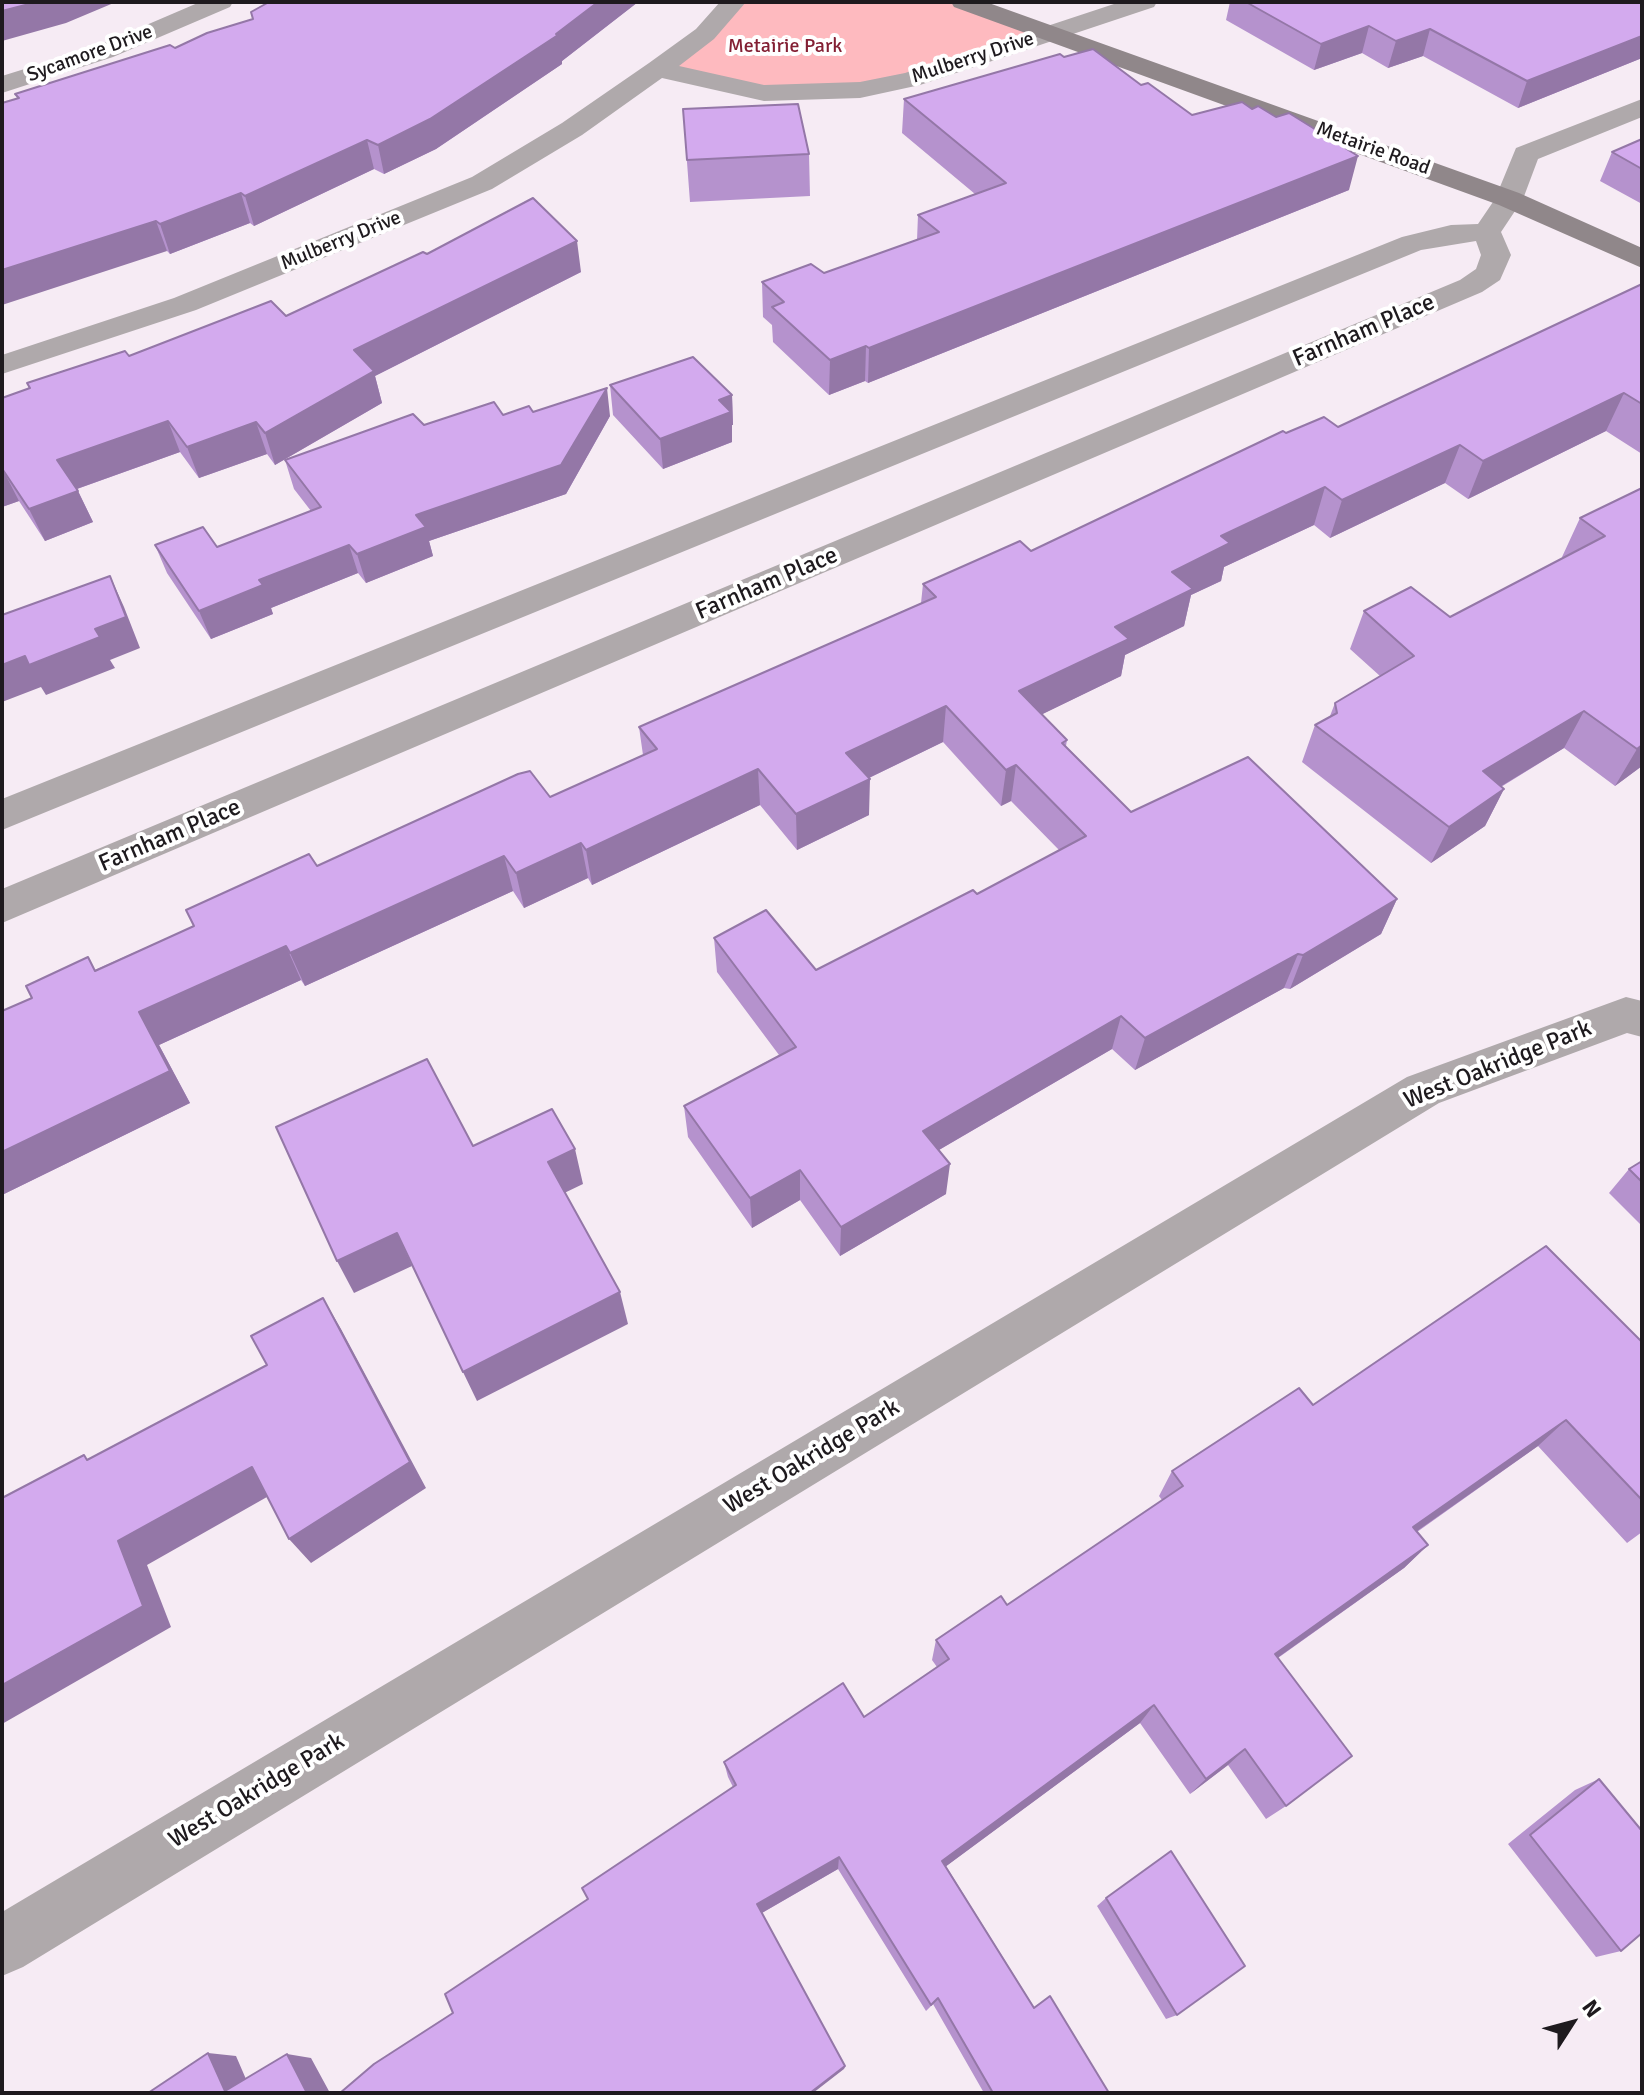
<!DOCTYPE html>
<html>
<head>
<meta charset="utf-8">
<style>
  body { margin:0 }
  #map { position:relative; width:1644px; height:2095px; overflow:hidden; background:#f6ebf4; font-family:Signika,sans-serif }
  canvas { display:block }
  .frame { position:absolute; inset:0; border:4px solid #1e1a1e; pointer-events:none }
  .north { position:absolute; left:1532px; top:1983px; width:80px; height:80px; -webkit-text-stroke:6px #fff; paint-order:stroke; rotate:54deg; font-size:22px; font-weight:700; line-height:32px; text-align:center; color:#1e1a1e }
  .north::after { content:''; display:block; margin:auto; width:28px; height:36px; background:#1e1a1e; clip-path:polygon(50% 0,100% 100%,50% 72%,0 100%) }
</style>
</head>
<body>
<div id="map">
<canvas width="1644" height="2095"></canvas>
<div class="frame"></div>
<div class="north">N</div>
</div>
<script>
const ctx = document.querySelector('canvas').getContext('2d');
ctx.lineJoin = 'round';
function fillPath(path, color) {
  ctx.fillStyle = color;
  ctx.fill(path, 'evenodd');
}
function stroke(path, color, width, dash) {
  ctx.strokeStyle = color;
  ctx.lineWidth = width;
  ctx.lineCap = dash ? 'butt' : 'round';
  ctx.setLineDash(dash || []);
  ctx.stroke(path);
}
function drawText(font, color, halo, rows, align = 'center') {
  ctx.font = font + ' Signika,sans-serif';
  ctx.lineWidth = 8;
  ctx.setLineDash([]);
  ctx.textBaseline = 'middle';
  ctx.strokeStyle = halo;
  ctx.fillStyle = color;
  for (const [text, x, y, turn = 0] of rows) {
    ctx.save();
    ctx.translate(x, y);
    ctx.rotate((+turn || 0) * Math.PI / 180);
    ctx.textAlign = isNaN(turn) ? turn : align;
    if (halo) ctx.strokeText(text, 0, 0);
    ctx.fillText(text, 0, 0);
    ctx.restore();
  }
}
fillPath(new Path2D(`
  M727 2H962L1052 32 929 65 875 86 764 93 658 69Z`), '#febabf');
fillPath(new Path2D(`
  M200 2H233L230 7 113 57 2 93V76L95 47Z
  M720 2H746L714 39 679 66 764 85 860 82 905 73 1120 2H1157L1154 7 920 85 860 98 764 101 662 78 582 135 492 189 196 310 2 374V355L174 298 472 177 562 123 649 63 696 29Z
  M1642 99V117L1538 159 1523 199 1501 232 1511 255 1500 280 1482 292 2 923V889L1460 280 1476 269 1481 255 1476 241 1421 250 2 830V799L1402 237 1451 225 1478 224 1495 199 1516 148Z
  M1626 997 1642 1001V1037L1627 1033 1439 1103 23 1967 2 1976V1912L1407 1077Z`), '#afa9ab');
fillPath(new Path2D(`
  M951 2H986L1519 193 1642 248V268L1499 205 954 7Z`), '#90878a');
fillPath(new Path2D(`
  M269 2H638L562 61V64L436 149 384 174 374 169 254 226 250 223 170 254 17 98 15 94 175 48 253 19Z
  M1230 2H1642V58L1518 108 1423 56 1388 68 1362 53 1314 70 1226 20Z
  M1064 57 1141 85 1192 115 1349 190 868 383 865 381 829 395 773 342 772 325 763 317 762 282 824 273 917 240 918 215 975 194 902 133 904 99Z
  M683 109 809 154 810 196 690 202Z
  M1642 139V204L1600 181 1612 152Z
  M427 254 581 272 375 376 382 403 275 465 267 454 199 478 180 452 77 489 93 522 45 541 19 501 2 507V398L29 389 27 383 286 316Z
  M1642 284V454L1606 431 1468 499 1445 483 1330 538 1314 525 1224 567 1221 581 1191 595 1184 626 1125 655 1121 676 1042 714 1067 740 1066 746 1131 812 1397 899 1381 934 1290 989 1284 988 1135 1070 1112 1049 939 1150 946 1194 840 1256 800 1200 752 1228 688 1137 684 1106 779 1055 717 972 714 938 816 970 977 894 1059 850 1011 801 1001 806 943 742 869 778V815L797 850 760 805 592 885 588 878 524 908 513 891 305 986 301 980 159 1045 190 1103 2 1195V1011L194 926 317 866 550 797 643 755 639 727 921 603 923 584 1031 551 1286 433 1338 427Z
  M610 385 732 395 733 425H732V442L663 469 613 415Z
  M533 412 610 416 566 494 429 541 433 556 366 583 358 573 271 608 273 614 211 639 167 573 155 545 217 547 311 511 294 489 285 460 424 425Z
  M1642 488V766L1615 786 1564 748 1501 787 1504 789 1485 826 1431 863 1302 762 1315 725 1330 716 1335 703 1380 676 1350 649 1364 611 1450 617 1563 558 1562 557 1580 518Z
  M1642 1161V1226L1609 1193 1629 1169Z
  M1642 1342V1532L1627 1543 1538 1446 1417 1532 1428 1545 1404 1568 1278 1658 1286 1806 1266 1819 1228 1765 1190 1794 1140 1723 946 1866 1034 2007 1050 1996 1109 2093H984L933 2004 926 2011 838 1869 762 1913 845 2066 844 2069 453 2013 588 1899 733 1787 728 1777 724 1762 864 1717 937 1667 932 1660 936 1640 1007 1605 1162 1500 1159 1496 1172 1471 1313 1405Z
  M1599 1779 1621 1951 1596 1957 1508 1844 1575 1790Z
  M1106 1898 1177 2015 1166 2019 1097 1906Z`), '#b592cd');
fillPath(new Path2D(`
  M37 2H116L66 23 2 41V11Z
  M598 2H638L562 61V64L436 149 384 174 378 145 556 34Z
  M1369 26 1362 53 1314 70 1321 44Z
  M1430 29 1423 56 1388 68 1396 41Z
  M1642 36V58L1518 108 1527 81Z
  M367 140 374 169 254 226 245 196Z
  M1358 156 1349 190 868 383 869 348Z
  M241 193 250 223 170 254 160 224Z
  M156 221 167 251 2 305V270Z
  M577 241 581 272 375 376 382 403 275 465 265 433 354 350Z
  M866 346 865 381 829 395 830 360Z
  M607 388 610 416 566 494 429 541 433 556 366 583 357 554Z
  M1624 393 1606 431 1468 499 1483 461Z
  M732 395 733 425H732V442L663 469 660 439 719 400Z
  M168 421 180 452 71 491 57 460Z
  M256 422 267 454 199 478 187 447Z
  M1460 445 1445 483 1330 538 1342 500Z
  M2 470H3L19 501 2 507Z
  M1325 487 1314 525 1224 567 1221 581 1191 595 1184 626 1125 655 1121 676 1014 728 1019 691 1115 627 1172 572 1221 536Z
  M78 491 93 522 45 541 29 509Z
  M349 545 358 573 271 608 273 614 211 639 199 611 259 580Z
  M110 576 124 607 140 648 110 660 115 668 46 695 41 687 2 702V665L95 629Z
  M946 706 943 742 846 789V753Z
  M1584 711 1564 748 1465 808 1483 771Z
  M1642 745V766L1615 786 1637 749Z
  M1016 765 1011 801 1001 806 1006 770Z
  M758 769 760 805 592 885 586 850Z
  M870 779 869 815 797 850 796 814Z
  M1504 789 1485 826 1431 863 1449 827Z
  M581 843 588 878 524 908 516 873Z
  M504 856 513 891 305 986 290 953Z
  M1397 899 1381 934 1290 989 1303 955Z
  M286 946 301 980 159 1045 190 1103 2 1195V1152L139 1012Z
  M1298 954 1284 988 1135 1070 1145 1038Z
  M1121 1016 1112 1049 920 1161 923 1131Z
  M575 1149 583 1184 558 1196 548 1162Z
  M950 1164 946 1194 840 1256 841 1227Z
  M800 1170V1200L752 1228 750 1198Z
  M397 1233 412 1266 354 1293 337 1261Z
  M620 1292 628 1324 477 1401 463 1372Z
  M323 1298 341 1329 426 1488 311 1563 289 1539Z
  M1566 1420 1538 1446 1390 1550 1413 1527Z
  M252 1467 274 1493 147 1565 171 1627 2 1724V1685L118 1541Z
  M1428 1545 1404 1568 1256 1673 1275 1654Z
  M1154 1705 1140 1723 937 1873 942 1861Z
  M1245 1749 1228 1765 1190 1794 1206 1779Z
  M839 1857 838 1869 760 1914 757 1904Z
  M208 2053 236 2056 252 2093 225 2091Z
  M287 2054 311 2058 330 2093H307Z
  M845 2066 844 2069 813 2093H810Z`), '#9477a7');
const building = new Path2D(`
  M2 2H37L2 11Z
  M269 2H598L556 34 558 35 430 119 378 145 367 140 245 196 241 193 160 224 156 221 2 270V103L19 98 15 94 170 45 175 48 207 33 253 19 251 12Z
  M1246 2H1642V36L1527 81 1430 29 1396 41 1369 26 1321 44Z
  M1093 49 1141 85 1148 83 1192 115 1242 102 1252 109 1258 106 1276 117 1289 113 1358 156 869 348 866 346 830 360 772 307 784 302 762 282 811 264 824 273 939 232 918 215 1006 183 904 99 1060 54 1064 57Z
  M798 104 809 154 687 160 683 109Z
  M1642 139V169L1612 152Z
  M533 198 577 241 354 350 374 371 265 433 256 422 187 447 168 421 57 460 78 491 29 509 3 470H2V398L30 388 27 383 125 351 129 356 271 301 286 316 423 252 427 254Z
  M1642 284V404L1624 393 1483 461 1460 445 1342 500 1325 487 1221 536 1230 543 1172 572 1193 589 1115 627 1129 639 1019 691 1067 740 1062 743 1131 812 1248 757 1397 899 1303 955 1298 954 1145 1038 1121 1016 923 1131 950 1164 841 1227 800 1170 750 1198 684 1106 796 1047 714 938 766 910 816 970 973 890 977 894 1086 836 1016 765 1006 770 946 706 846 753 870 779 796 814 758 769 586 850 581 843 516 873 504 856 290 953 286 946 139 1012 170 1071 2 1152V1011L32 998 26 986 88 957 95 971 194 926 186 910 309 854 317 866 518 774 530 771 550 797 657 749 639 727 936 597 923 584 1020 541 1031 551 1283 431 1286 433 1324 417 1338 427Z
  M693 357 732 395 719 400 731 412 660 439 610 385Z
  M607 388 561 465 416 515 426 527 357 554 349 545 259 580 263 585 199 611 155 545 203 527 217 547 321 507 285 460 413 414 424 425 494 402 503 415 529 406 533 412Z
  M1642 488V745L1637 749 1584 711 1483 771 1504 789 1449 827 1315 725 1337 713 1335 703 1414 656 1364 611 1411 587 1450 617 1605 536 1580 518Z
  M110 576 126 617 95 629 100 637 29 665 25 656 2 665V615Z
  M427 1059 473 1146 552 1109 575 1149 548 1162 620 1292 463 1372 397 1233 337 1261 276 1127Z
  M1642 1161V1182L1629 1169Z
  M1546 1246 1642 1342V1500L1566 1420 1413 1527 1428 1545 1275 1654 1352 1756 1286 1806 1245 1749 1206 1779 1154 1705 942 1861 1034 2008 1050 1996 1109 2093H993L938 1998 931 2005 839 1857 757 1904 845 2066 810 2093H340L374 2064 453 2013 445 1994 588 1899 582 1888 736 1785 724 1762 843 1683 864 1717 949 1659 936 1640 1001 1596 1007 1605 1183 1486 1172 1471 1299 1388 1313 1405Z
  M323 1298 410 1462 289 1539 252 1467 118 1541 143 1606 2 1685V1498L84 1455 87 1460 267 1365 251 1336Z
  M1599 1779 1642 1831V1933L1621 1951 1530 1835Z
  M1171 1851 1245 1966 1177 2015 1106 1898Z
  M208 2053 225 2091 287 2054 307 2093H148Z`);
fillPath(building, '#d3aaee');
stroke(building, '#9477a7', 2);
drawText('20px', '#831f33', '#fff', [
  ["Metairie Park",785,47]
]);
drawText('20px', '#1e1a1e', '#fff', [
  ["Sycamore Drive",90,54,-20],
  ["Mulberry Drive",973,58,-18],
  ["Metairie Road",1373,149,20],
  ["Mulberry Drive",341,241,-22]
]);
drawText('24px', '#1e1a1e', '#fff', [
  ["Farnham Place",1364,331,-23],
  ["Farnham Place",767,584,-23],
  ["Farnham Place",170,836,-23],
  ["West Oakridge Park",1498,1065,-22],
  ["West Oakridge Park",812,1457,-31],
  ["West Oakridge Park",257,1791,-31]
]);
</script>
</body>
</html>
